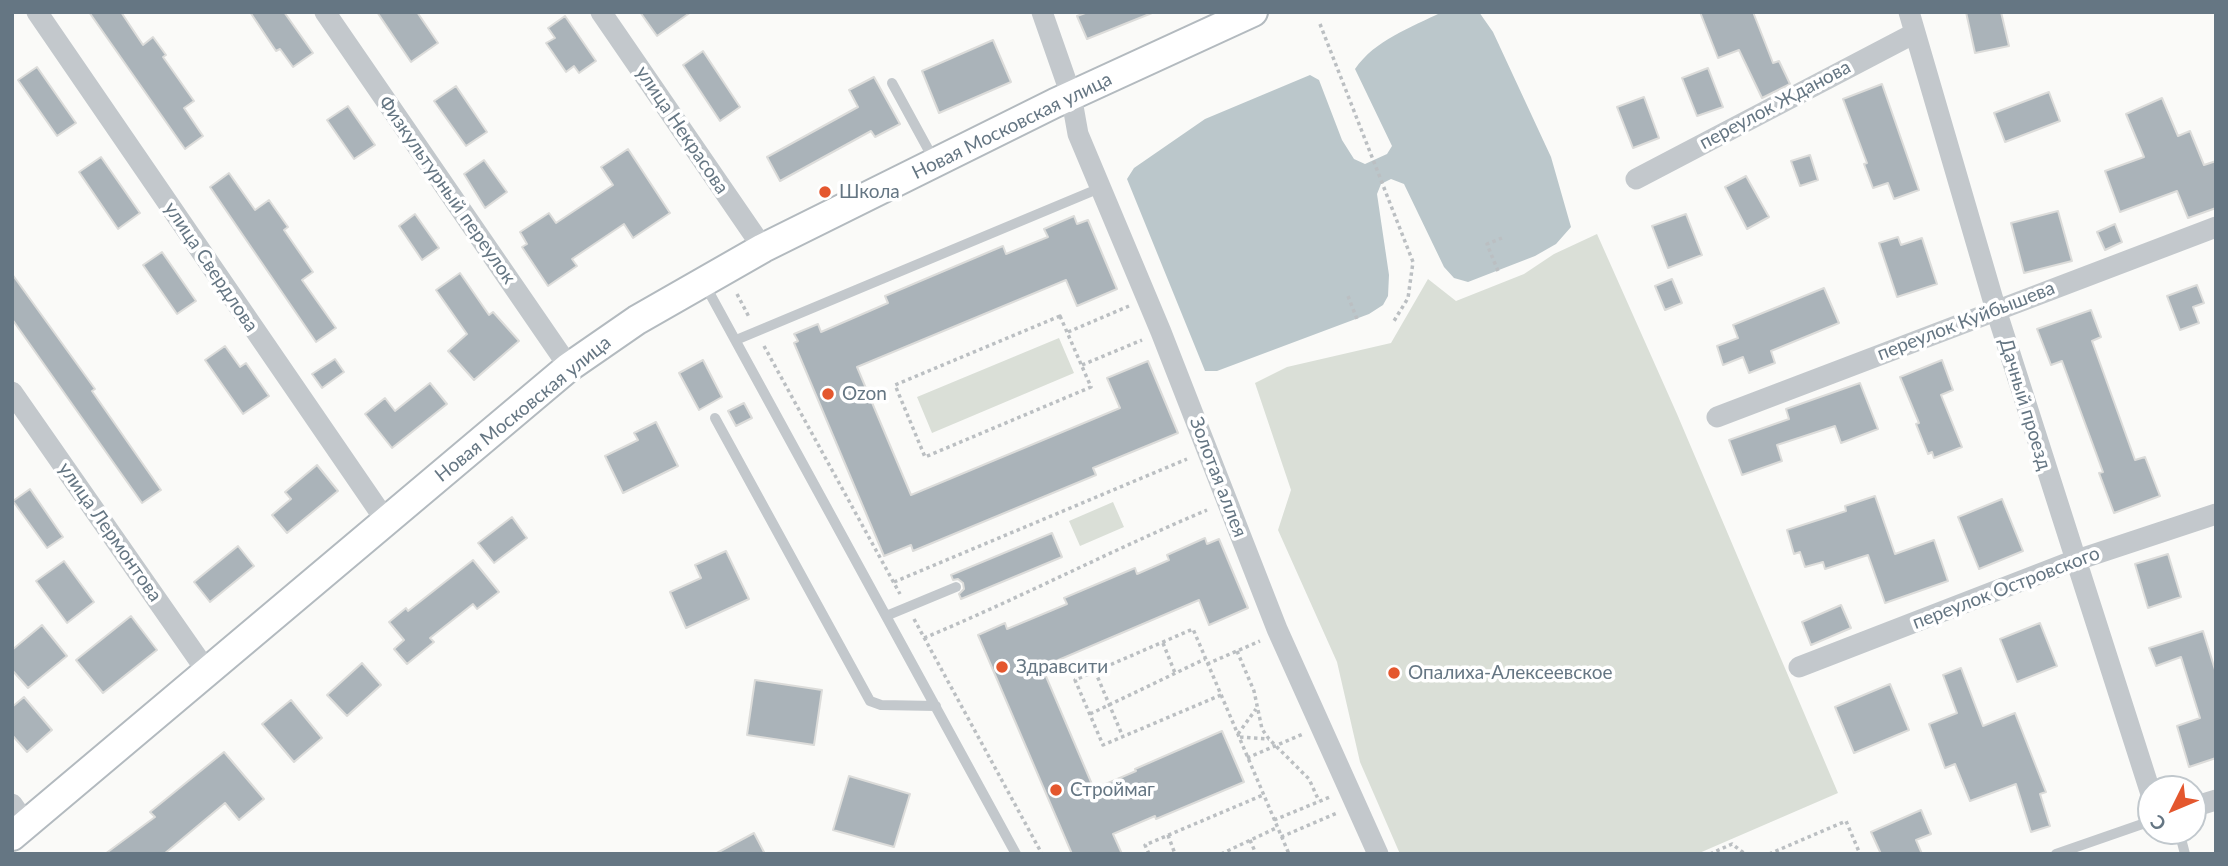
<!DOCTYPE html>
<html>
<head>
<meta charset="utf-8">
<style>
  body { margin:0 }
  #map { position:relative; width:2228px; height:866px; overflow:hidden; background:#fafaf8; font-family:Lato,sans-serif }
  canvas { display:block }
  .frame { position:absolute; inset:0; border:14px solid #657683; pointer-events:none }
  .north { position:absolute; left:2137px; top:775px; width:70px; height:70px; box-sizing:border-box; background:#fff; border:2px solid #c1c8cd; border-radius:50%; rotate:227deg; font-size:19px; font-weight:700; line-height:28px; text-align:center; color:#657683 }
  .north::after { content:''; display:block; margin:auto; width:24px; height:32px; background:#e4572e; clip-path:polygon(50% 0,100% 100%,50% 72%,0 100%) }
</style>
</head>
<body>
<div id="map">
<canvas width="2228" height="866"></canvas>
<div class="frame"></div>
<div class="north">С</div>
</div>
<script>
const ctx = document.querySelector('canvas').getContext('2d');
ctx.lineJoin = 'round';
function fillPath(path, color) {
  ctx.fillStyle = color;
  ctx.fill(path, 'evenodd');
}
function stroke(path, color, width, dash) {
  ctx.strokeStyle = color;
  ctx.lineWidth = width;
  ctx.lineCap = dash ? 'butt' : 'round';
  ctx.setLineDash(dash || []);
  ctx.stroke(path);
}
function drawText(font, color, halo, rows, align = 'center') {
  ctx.font = font + ' Lato,sans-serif';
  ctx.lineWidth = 7;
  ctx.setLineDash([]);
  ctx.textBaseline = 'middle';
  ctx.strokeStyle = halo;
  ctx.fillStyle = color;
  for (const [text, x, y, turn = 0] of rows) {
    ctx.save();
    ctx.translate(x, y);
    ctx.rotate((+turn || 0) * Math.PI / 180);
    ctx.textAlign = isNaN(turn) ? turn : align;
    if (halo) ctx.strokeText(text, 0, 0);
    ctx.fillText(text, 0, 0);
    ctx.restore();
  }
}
fillPath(new Path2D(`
  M1597 234 1677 414 1838 793 1697 854H1400L1360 762 1337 662 1278 530 1291 490 1255 383 1287 367 1391 343 1428 279 1456 301 1524 274 1554 254Z
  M1059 338 1074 373 932 433 917 397Z
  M1113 502 1124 527 1080 546 1069 521Z`), '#dadfd7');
fillPath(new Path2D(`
  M1442 12H1479L1493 32 1551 157 1571 227 1556 244 1535 256 1468 282 1454 278 1444 267 1404 184 1391 179 1381 184 1377 194 1389 275 1388 296 1383 305 1369 314 1217 371H1205L1127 179 1134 168 1205 119 1310 75 1319 80 1342 140 1354 159 1365 164 1387 154 1392 146 1355 69C1375 40 1410 28 1442 12Z`), '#bbc7cb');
const building = new Path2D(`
  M89 12H121L143 45 153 37 166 55 163 57 194 101 184 108 203 136 185 149Z
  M250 12H284L313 53 293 67 280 49 276 51Z
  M377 12H417L438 43 411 62Z
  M640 12H691L657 36Z
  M1088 12H1151L1152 13 1087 39 1077 16Z
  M1700 12H1753L1773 63 1779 61 1790 84 1762 98 1739 50 1718 58Z
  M1966 12H2001L2009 46 1975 53Z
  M565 16 596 61 579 73 574 66 566 72 546 43 555 38 548 28Z
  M993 40 1011 82 939 113 922 71Z
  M703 51 740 107 720 121 683 65Z
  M37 67 76 123 57 136 18 80Z
  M1708 68 1723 107 1697 116 1682 78Z
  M874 77 900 124 875 137 871 131 780 181 767 157 858 107 849 90Z
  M1882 84 1919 190 1894 199 1888 183 1873 188 1864 164 1867 163 1843 99Z
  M456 86 487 132 466 146 434 101Z
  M2049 92 2060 121 2005 142 1994 113Z
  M1644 97 1659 138 1633 148 1617 107Z
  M2162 98 2178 136 2190 131 2204 165 2216 161V208L2188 218 2177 191 2120 212 2105 171 2144 157 2126 114Z
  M348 106 375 145 354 159 327 120Z
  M628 149 670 213 633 238 624 224 572 259 577 266 548 286 522 247 527 244 520 232 549 213 556 223 613 185 601 167Z
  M1810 155 1818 180 1800 186 1791 161Z
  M101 157 140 213 118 229 79 172Z
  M484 160 507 192 485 208 464 174Z
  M229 173 255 210 269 200 288 227 284 230 313 272 302 280 336 328 316 342 210 187Z
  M1746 176 1769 217 1747 229 1725 187Z
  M2058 211 2072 261 2024 273 2011 223Z
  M415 214 439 248 422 260 399 226Z
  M1686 214 1702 255 1668 268 1652 226Z
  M1074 216 1077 224 1088 220 1117 289 1077 306 1066 280 857 367 911 495 1120 408 1107 378 1148 361 1178 433 1093 468 1096 475 913 551 911 545 884 556 794 343 798 341 794 334 818 324 821 332 888 303 885 296 1003 246 1006 254 1048 237 1044 229Z
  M2115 224 2122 242 2105 250 2097 232Z
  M1898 237 1901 245 1922 238 1937 284 1897 297 1879 243Z
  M162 252 196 301 177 314 143 265Z
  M460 273 489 315 493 312 519 341 474 380 448 351 467 334 436 290Z
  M12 274 95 389 92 391 161 490 142 503 12 319Z
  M1672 279 1682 303 1665 310 1655 286Z
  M2197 285 2204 303 2193 307 2199 323 2180 330 2167 296Z
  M1824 288 1839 323 1771 351 1775 363 1749 373 1743 357 1723 365 1717 346 1738 338 1733 325Z
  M2091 310 2101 337 2092 341 2135 460 2145 457 2160 496 2114 513 2099 473 2103 472 2062 361 2051 365 2037 329Z
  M225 346 240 367 246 363 269 396 243 414 205 360Z
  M335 359 344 372 322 388 312 374Z
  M703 360 722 397 699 410 679 373Z
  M1942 360 1953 390 1941 395 1962 447 1934 458 1932 452 1928 454 1916 424 1919 423 1900 377Z
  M430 383 447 404 392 448 365 414 385 398 395 411Z
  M1860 383 1878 429 1841 443 1835 426 1777 445 1782 461 1742 475 1729 440 1789 419 1786 409Z
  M744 403 752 418 736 426 728 411Z
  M656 422 678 466 623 493 605 456 638 440 634 433Z
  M317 465 338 491 287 533 272 515 291 499 285 492Z
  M30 489 63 537 47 548 13 501Z
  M1875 496 1895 554 1934 540 1948 581 1885 603 1868 555 1825 569 1823 562 1805 567 1800 552 1794 554 1787 530 1846 511 1845 506Z
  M2002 499 2023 551 1979 569 1958 517Z
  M512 517 527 538 494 563 478 543Z
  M1052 533 1062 557 961 599 959 594 964 589 963 583 958 579 953 580 951 575Z
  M1205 538 1207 544 1219 539 1248 608 1209 625 1199 600 1042 667 1094 789 1136 771 1135 769 1222 731 1244 782 1156 819 1155 816 1113 834 1122 854H1072L978 635 1005 623 1007 629 1067 604 1064 598 1135 568 1137 574 1169 560 1167 555Z
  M238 546 254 566 210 602 194 582Z
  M726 551 749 599 686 628 670 592 701 578 695 565Z
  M2168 554 2181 597 2148 608 2135 564Z
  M473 560 499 592 477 609 473 604 430 638 434 642 407 664 394 649 404 640 389 622 406 608 408 611Z
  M64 561 94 602 67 623 36 581Z
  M1841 605 1851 628 1811 645 1802 622Z
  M131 616 157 650 103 693 76 660Z
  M2040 623 2057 666 2017 682 2000 639Z
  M42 625 67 656 28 688 12 670V650Z
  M2203 631 2216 673V758L2189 767 2177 726 2200 718 2181 657 2156 666 2149 648Z
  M362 663 381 685 347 716 327 695Z
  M1961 668 1983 726 2015 713 2046 792 2040 794 2050 826 2031 832 2016 784 1970 801 1955 764 1945 768 1929 724 1957 713 1943 675Z
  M755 680 822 690 814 745 747 735Z
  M1890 684 1909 730 1854 753 1835 707Z
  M24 697 52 730 27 752 12 735V707Z
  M291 700 322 738 294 762 262 724Z
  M224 752 264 799 239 820 225 803 164 854H105L155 817 150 812Z
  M849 776 910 794 894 847 833 830Z
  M1921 810 1931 834 1916 840 1922 854H1881L1871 832Z
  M754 833 765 854H715Z`);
fillPath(building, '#aab3b9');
stroke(building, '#dcdcda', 2);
const secondary = new Path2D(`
  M12 836 569 367 637 320 763 248 1055 103 1253 12`);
stroke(secondary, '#b3babf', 32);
stroke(new Path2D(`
  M1320 24 1413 262 1408 298 1394 321
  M1498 271 1487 244 1502 238
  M737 294 749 317
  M1348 296 1357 319
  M1060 316 1091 387 925 457 895 385Z
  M1068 332 1129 306
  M764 346 900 594
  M1082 365 1142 340
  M894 582 1187 459
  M914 619 1042 854
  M924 638C1020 598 1112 550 1207 510
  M1163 643 1175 673
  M1237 651 1254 691 1262 729 1269 739 1309 779 1319 801
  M1207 664 1260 641
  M1095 671 1123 737
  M1221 695 1103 745 1075 680 1193 629 1289 854
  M1090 714 1205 659
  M1238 734 1256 709
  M1240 737 1269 739
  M1247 758 1303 734
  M1274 820 1330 797
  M1168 835 1175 854
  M1281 837 1337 813
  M1250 840 1256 854
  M1149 854 1145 845 1263 795
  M1221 854 1276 828
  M1710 854 1732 844 1745 854
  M1769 854 1846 821 1860 854`), '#bbbfc2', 3.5, [3.5, 3.5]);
stroke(new Path2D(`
  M892 83 934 160
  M704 283 1016 854
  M736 340 1100 188
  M715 418 870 701 881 705 936 706
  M886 616 956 587
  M2179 831 2185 854
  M2056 854 2151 821`), '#c3c8cc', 10);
stroke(new Path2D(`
  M37 12 386 521
  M325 12 569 367
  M601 12 763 248
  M1042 12 1071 95 1078 134 1161 332 1277 629 1378 854
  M1909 12 1996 310 2151 794
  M1636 179 1915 33
  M12 392 208 673
  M1717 417 2216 227
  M1799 667 2065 564 2216 514
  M12 804 26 824
  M2193 807 2216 800`), '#c3c8cc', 21);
stroke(secondary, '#fff', 28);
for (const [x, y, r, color] of [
  [825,192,7,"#e4572e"],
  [828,394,7,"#e4572e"],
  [1002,667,7,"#e4572e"],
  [1394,673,7,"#e4572e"],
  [1056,790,7,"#e4572e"]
]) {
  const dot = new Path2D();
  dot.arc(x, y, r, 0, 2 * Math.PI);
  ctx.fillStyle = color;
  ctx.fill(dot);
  stroke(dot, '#fff', 2.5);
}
drawText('19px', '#657683', '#fff', [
  ["переулок Жданова",1775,105,-28],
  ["Новая Московская улица",1012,126,-26],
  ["улица Некрасова",682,130,56],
  ["Физкультурный переулок",447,190,55],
  ["улица Свердлова",211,267,56],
  ["переулок Куйбышева",1966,321,-21],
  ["Дачный проезд",2025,404,73],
  ["Новая Московская улица",523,409,-39],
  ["Золотая аллея",1218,477,69],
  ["улица Лермонтова",110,532,55],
  ["переулок Островского",2006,588,-21]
]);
drawText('19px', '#657683', '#fff', [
  ["Школа",839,192],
  ["Ozon",842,394],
  ["Здравсити",1016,667],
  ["Опалиха-Алексеевское",1408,673],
  ["Строймаг",1070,790]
], 'left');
</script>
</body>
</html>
